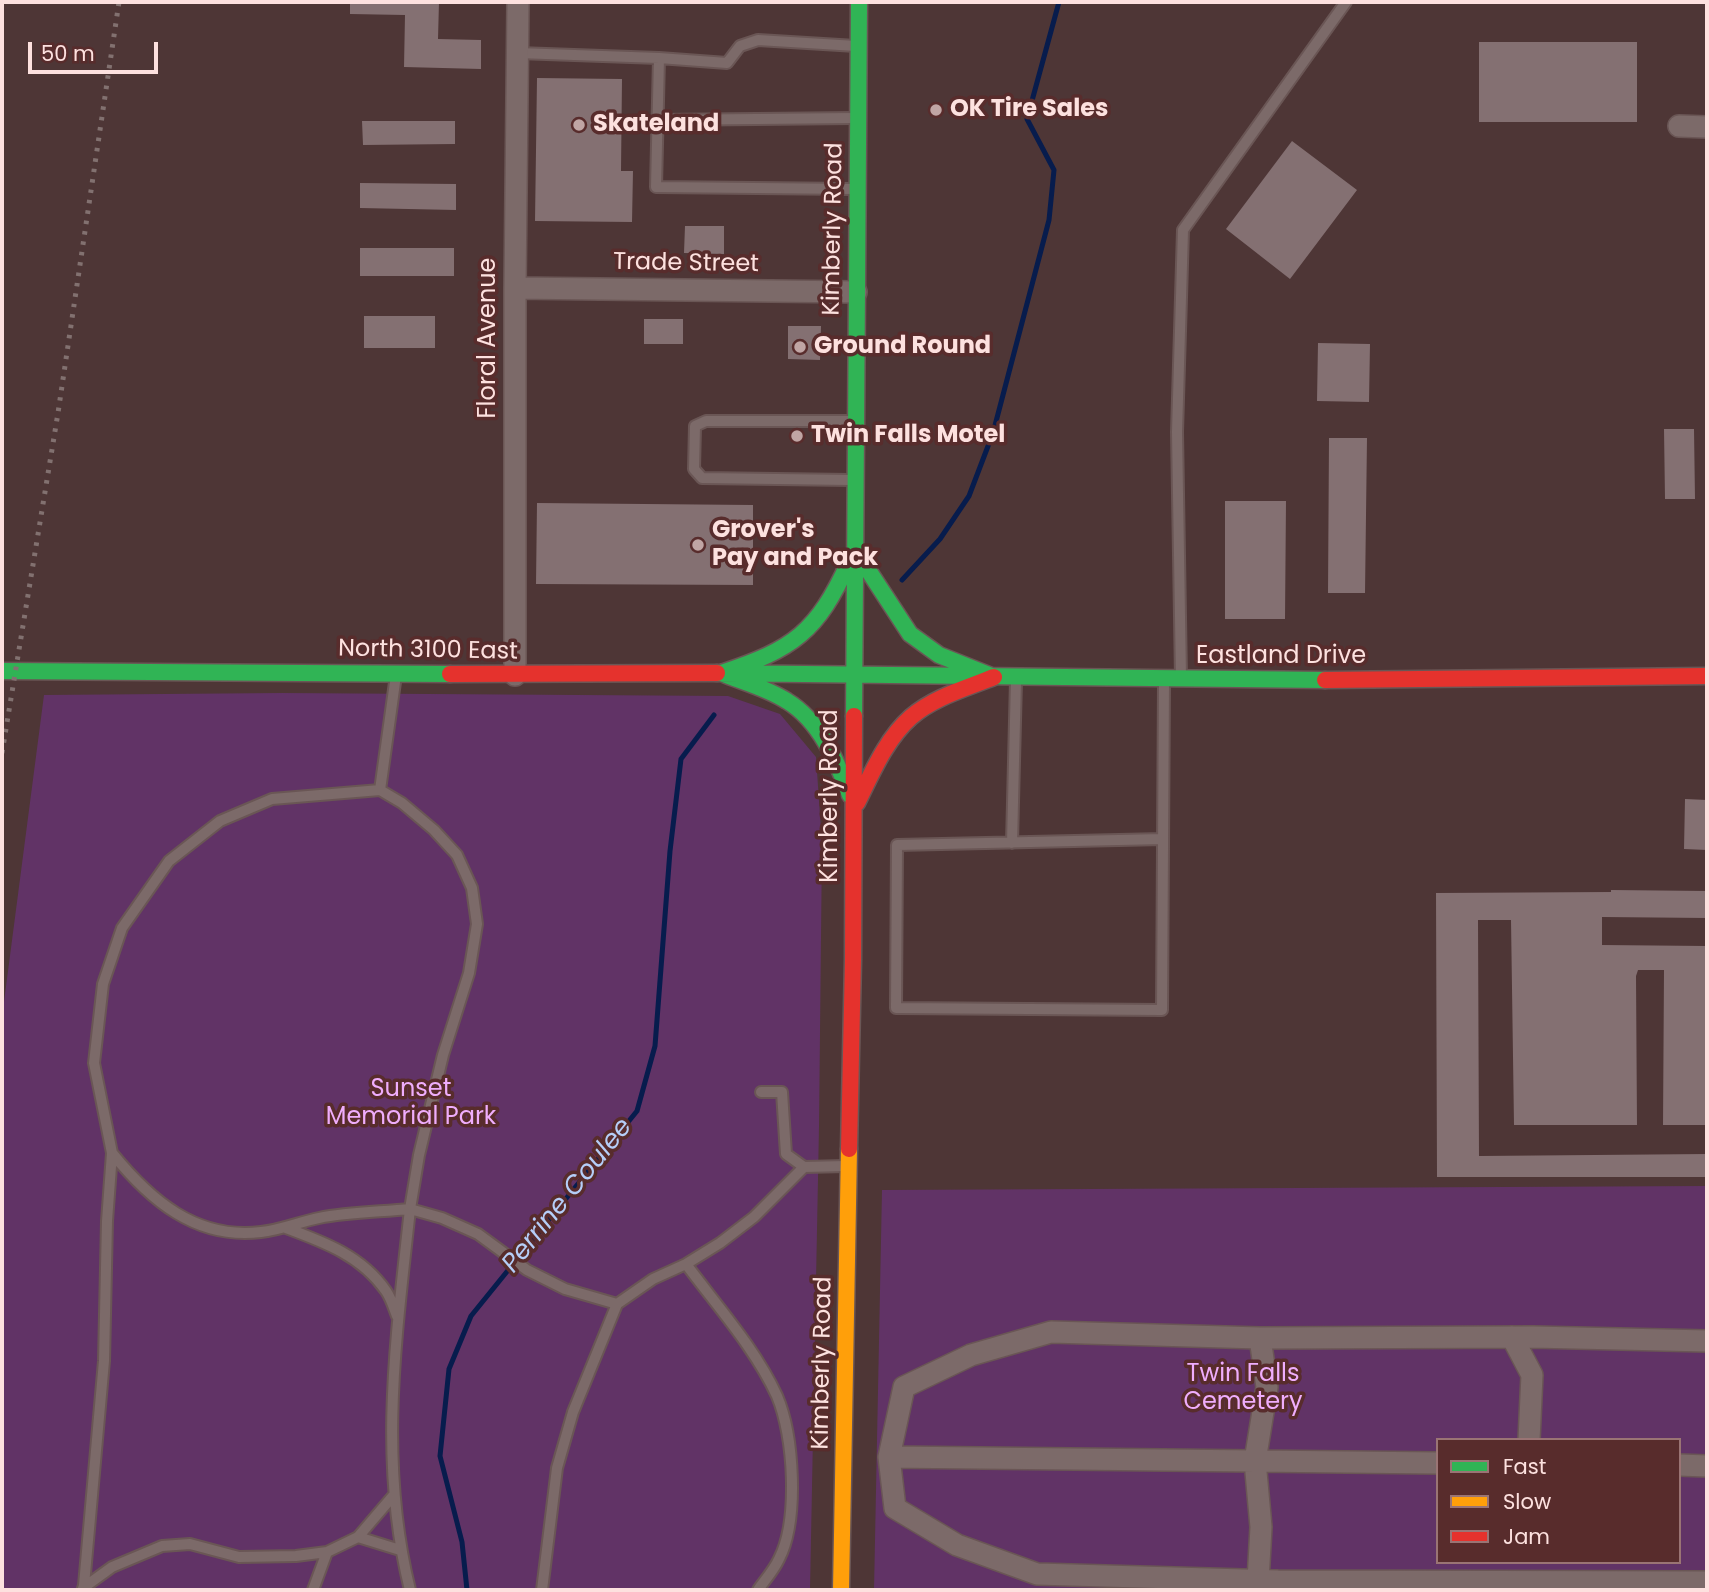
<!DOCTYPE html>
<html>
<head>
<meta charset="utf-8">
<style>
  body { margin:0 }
  #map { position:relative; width:1709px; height:1592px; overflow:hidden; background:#4e3636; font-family:Poppins,sans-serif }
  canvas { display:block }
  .frame { position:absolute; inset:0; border:4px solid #fde1df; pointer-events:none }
  .legend { position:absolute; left:1436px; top:1438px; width:245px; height:126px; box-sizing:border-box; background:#582c2c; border:2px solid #9a7474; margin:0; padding:9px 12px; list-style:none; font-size:21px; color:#fde1df }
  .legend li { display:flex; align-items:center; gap:14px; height:35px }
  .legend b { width:35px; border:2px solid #9a7474 }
  .scale { position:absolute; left:28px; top:42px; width:130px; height:32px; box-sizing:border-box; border:4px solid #fde1df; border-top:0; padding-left:9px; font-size:21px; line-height:24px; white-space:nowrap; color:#fde1df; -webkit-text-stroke:5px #582c2c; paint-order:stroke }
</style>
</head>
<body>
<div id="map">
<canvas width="1709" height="1592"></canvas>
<div class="frame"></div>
<ul class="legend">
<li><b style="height:9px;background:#30b455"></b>Fast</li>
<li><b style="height:9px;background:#ff9f0a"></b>Slow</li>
<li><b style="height:9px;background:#e5322d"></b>Jam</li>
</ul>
<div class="scale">50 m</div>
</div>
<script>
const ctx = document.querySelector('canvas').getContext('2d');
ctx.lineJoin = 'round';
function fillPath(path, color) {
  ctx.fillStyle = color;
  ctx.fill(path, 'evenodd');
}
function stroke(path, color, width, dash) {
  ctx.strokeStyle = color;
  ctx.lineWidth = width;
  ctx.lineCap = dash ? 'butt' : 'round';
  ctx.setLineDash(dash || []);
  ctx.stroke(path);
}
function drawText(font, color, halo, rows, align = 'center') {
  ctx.font = font + ' Poppins,sans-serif';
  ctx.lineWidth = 7;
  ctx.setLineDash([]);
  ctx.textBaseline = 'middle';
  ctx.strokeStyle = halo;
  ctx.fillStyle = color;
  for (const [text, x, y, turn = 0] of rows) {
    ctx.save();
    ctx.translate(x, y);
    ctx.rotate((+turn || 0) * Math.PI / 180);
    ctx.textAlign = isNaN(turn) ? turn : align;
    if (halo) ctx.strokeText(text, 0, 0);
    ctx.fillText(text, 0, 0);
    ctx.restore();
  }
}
fillPath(new Path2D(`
  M282 693 728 696 780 714 816 757 822 844 819 1127 810 1590H2V1017L44 695Z
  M1707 1186V1590H874L882 1190ZM1438 1440H1679V1562H1438Z`), '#613366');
stroke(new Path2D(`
  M902 580 940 539 969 496 993 433 1049 220 1054 170 1027 119 1059 2
  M467 1590 462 1542 440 1456 449 1369 471 1316 637 1111 655 1046 670 851 681 759 714 715`), '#071c4d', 5);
fillPath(new Path2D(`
  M350 2H439L438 39 481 40V69L404 67 405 15 350 14Z
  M1479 42H1637V122H1479Z
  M537 78 622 79 621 171H633L632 222 535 221Z
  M362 121H455V144L363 145Z
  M1292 141 1357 190 1290 279 1226 229Z
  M360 183 456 184V210L360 208Z
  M685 226H724V254L684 253Z
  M360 248H454V276H360Z
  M364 316H435V348H364Z
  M644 319H683V344H644Z
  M788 326H821L820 360 788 359Z
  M1318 343 1370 344 1369 402 1317 401Z
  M1664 429H1694L1695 499H1665Z
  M1329 438H1367L1365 593H1328Z
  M1225 501H1286L1285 619H1225Z
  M537 503 753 505V585L536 584Z
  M1685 799 1707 800V850L1684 849Z
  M1611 890 1707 891V918L1602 917V945L1707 946V1125H1663L1664 970H1638L1636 976 1637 1125H1514L1511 920H1478L1479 1156 1707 1154V1177H1437L1436 893 1611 892Z`), '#847072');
const lane = new Path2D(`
  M518 53 659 58 656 187 854 189
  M659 58 727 63 740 46 758 40 856 46
  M658 120 855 118
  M851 480 702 478 694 469 695 426 706 421H852
  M1181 678 1177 432 1183 230 1346 2
  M380 790 396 675
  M1163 839 897 845 896 1008 1162 1010 1164 682
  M1012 843 1016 680
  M761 1092H782L786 1154 804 1167
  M112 1153C150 1200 196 1240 261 1232 281 1230 299 1222 319 1218 348 1212 380 1212 410 1209 396 1339 378 1461 410 1590
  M286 1228C324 1242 362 1256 386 1291 391 1298 394 1308 397 1316
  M686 1264C717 1306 755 1348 777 1396 794 1436 799 1520 779 1559 774 1570 765 1580 758 1590
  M358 1537 400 1550
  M84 1585 104 1361 107 1221 112 1153 94 1063 103 984 122 928 169 861 220 821 272 799 380 790 402 803 434 830 457 855 472 888 477 924 469 973 443 1055 419 1155 410 1209 442 1218 478 1234 527 1270 565 1289 617 1304
  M83 1588 112 1567 162 1546 190 1544 239 1557 296 1556 327 1552 358 1537 393 1496
  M313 1590 327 1552
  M542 1590 557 1468 573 1412 617 1304 653 1279 686 1264 720 1243 754 1217 804 1167 846 1166`);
const street = new Path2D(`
  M1679 126 1707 127
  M515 288 856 292
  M515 675V288L518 2
  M1512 1337 1532 1375 1529 1440
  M1707 1341 1533 1337 1260 1338 1051 1332 971 1355 904 1387 889 1457 895 1508 957 1545 1037 1574 1278 1581 1707 1582
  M889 1457 1438 1463
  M1679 1465 1707 1466
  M1258 1581 1261 1527 1255 1461 1267 1387 1260 1338`);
const fast = new Path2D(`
  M855 550 910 634 939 655 994 677
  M2 671 450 674
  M717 673 1325 680
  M721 673C743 682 767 688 787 701 820 721 836 760 850 795
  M721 673C794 649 817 632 849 562
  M854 716 859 2`);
const slow = new Path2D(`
  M841 1590 849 1149`);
const jam = new Path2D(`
  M450 674 717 673
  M1325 680 1707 676
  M857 803C872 773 886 739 911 717 934 697 967 688 994 677
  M849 1149 853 960 854 716`);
stroke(lane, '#6a5655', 14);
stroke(street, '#6a5655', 24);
stroke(fast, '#6a5655', 19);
stroke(slow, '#6a5655', 19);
stroke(jam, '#6a5655', 19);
stroke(lane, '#7c6a69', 10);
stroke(street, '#7c6a69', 21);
stroke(fast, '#30b455', 16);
stroke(slow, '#ff9f0a', 16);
stroke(jam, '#e5322d', 16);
stroke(new Path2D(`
  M2 753 58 413 119 2`), '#827170', 5, [3.5, 7]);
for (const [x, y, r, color] of [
  [936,110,7,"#c0a5a4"],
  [579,125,7,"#c0a5a4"],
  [800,347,7,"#c0a5a4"],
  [797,436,7,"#c0a5a4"],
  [698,545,7,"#c0a5a4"]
]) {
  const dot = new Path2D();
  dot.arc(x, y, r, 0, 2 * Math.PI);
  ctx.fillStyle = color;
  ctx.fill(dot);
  stroke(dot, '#582c2c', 2.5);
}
drawText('bold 24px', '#fde1df', '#582c2c', [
  ["OK Tire Sales",950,110],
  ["Skateland",593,125],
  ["Ground Round",814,347],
  ["Twin Falls Motel",811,436],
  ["Grover's",712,531],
  ["Pay and Pack",712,559]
], 'left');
drawText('24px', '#fde1df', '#582c2c', [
  ["Kimberly Road",834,229,-89],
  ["Trade Street",686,264,1],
  ["Floral Avenue",489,338,-90],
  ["North 3100 East",428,651,1],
  ["Eastland Drive",1281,657],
  ["Kimberly Road",831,796,-90],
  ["Kimberly Road",823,1363,-89]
]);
drawText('24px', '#efadfc', '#582c2c', [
  ["Sunset",411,1090],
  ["Memorial Park",411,1118],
  ["Twin Falls",1243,1375],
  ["Cemetery",1243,1403]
]);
drawText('italic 26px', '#b5cef8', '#582c2c', [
  ["Perrine Coulee",568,1196,-51]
]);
</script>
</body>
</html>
